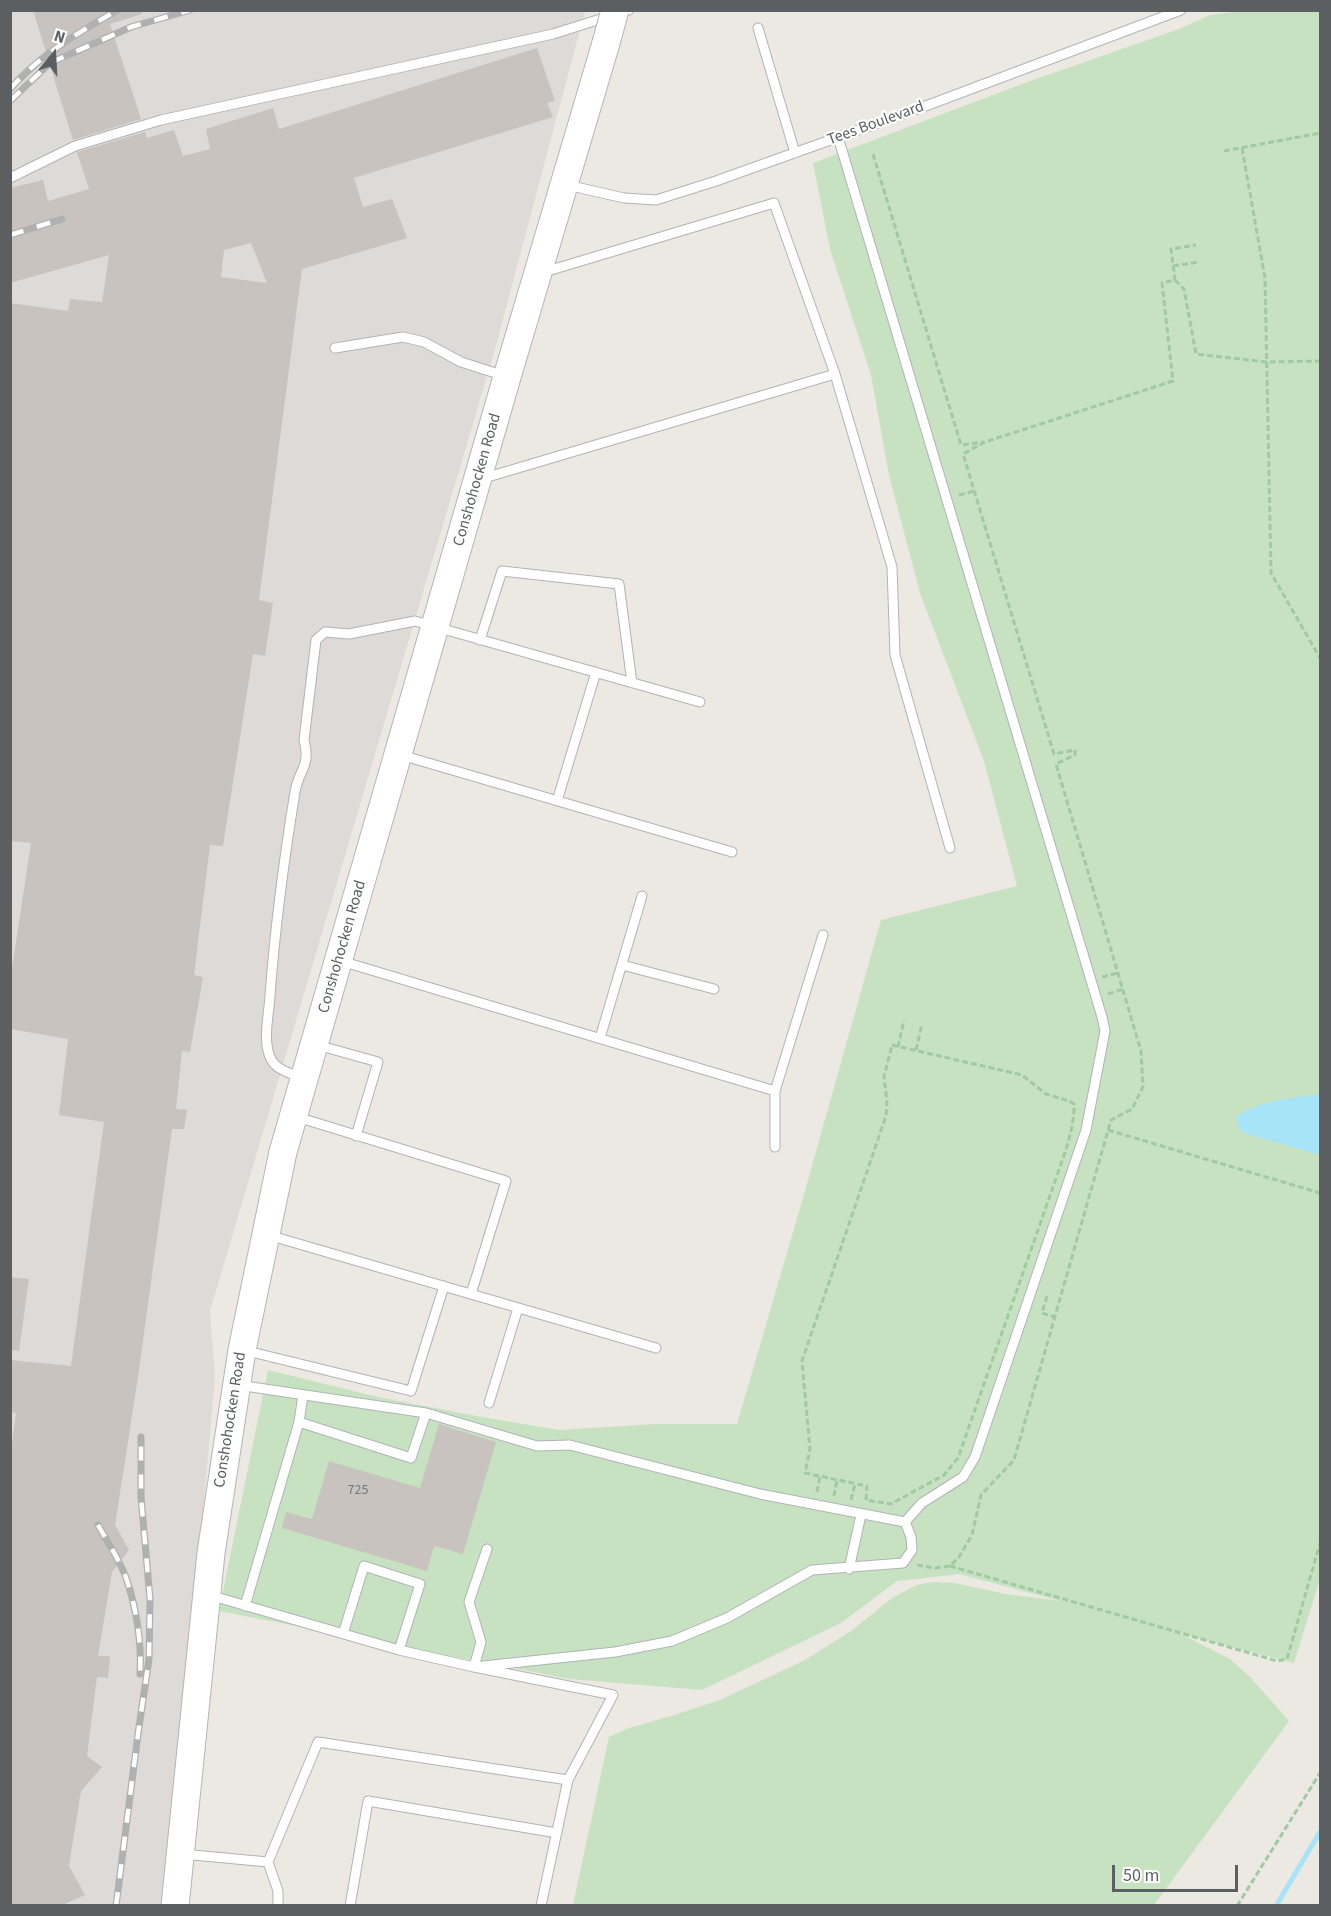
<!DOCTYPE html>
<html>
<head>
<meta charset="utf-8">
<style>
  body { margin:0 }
  #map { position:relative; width:1331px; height:1916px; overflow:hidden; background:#ece8e2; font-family:"Source Sans 3",sans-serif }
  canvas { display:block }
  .frame { position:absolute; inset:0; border:12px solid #5b5f62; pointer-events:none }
  .north { position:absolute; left:24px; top:24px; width:60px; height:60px; -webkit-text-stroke:4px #fff; paint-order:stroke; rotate:18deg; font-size:16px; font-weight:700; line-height:24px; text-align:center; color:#5b5f62 }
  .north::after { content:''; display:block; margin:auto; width:21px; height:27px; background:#5b5f62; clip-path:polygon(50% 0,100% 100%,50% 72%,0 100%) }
  .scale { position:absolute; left:1112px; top:1865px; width:126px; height:27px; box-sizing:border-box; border:3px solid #5b5f62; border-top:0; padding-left:8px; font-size:18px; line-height:21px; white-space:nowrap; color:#5b5f62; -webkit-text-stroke:4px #fff; paint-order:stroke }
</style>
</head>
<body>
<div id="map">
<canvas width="1331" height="1916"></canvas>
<div class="frame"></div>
<div class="north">N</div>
<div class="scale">50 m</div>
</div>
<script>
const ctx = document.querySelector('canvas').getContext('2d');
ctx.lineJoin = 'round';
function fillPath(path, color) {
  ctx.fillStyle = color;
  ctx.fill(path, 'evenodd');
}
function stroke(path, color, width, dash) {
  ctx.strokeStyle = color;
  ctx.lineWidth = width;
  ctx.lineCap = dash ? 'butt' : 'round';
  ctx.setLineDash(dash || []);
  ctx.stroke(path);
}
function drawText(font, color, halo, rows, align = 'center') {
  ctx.font = font + ' "Source Sans 3",sans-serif';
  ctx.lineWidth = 4.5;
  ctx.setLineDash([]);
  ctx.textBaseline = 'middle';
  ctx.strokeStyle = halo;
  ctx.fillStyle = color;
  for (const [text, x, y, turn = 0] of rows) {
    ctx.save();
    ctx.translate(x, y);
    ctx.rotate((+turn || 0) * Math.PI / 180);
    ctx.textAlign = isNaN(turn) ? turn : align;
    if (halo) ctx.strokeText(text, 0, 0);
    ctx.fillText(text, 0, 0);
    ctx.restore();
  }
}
fillPath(new Path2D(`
  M11 11H585L495 349 210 1311 215 1377 168 1905 11 1906Z`), '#dedad7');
fillPath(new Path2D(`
  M1250 10 1320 11V1579L1294 1663 1179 1633 1230 1659 1250 1677 1289 1721 1154 1905H573L609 1737 629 1728 671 1716 720 1700 805 1660 851 1631 892 1598 917 1585 933 1582 955 1583 1006 1594 1061 1601 959 1574 897 1581 841 1623 702 1690 570 1679 219 1611 268 1370 378 1397 482 1417 559 1430 656 1424H737L803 1198 881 920 1017 886 984 761 920 593 889 475 871 375 830 249 813 163 1022 84 1179 29 1210 15Z`), '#c7e2c1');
fillPath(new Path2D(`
  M1320 1094V1155L1244 1133 1238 1127 1236 1117C1261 1099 1291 1099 1320 1094Z`), '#a7e4f8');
stroke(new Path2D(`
  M1276 1906 1320 1832`), '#a7e4f8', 5);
fillPath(new Path2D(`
  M33 10H141L142 14 110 24 141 119 73 140Z
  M537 48 555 101 547 103 553 117 354 178 363 207 392 199 407 238 302 269 259 600 273 603 265 656 253 654 223 846 210 845 194 975 203 977 190 1052 182 1051 176 1109 187 1110 184 1129H172L138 1377 115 1525 129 1550 112 1572 98 1656H110L108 1678 97 1677 87 1756 102 1767 81 1791 69 1866 85 1895 62 1905H10V1459L16 1413 10 1412V1360L71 1366 104 1122 59 1115 68 1039 10 1029V981L31 843 10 841V303L68 311 70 299 102 302 109 255 10 283V188L43 180 48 201 89 189 77 152 145 132 147 138 174 130 183 156 210 149 206 129 273 108 279 129ZM251 243 267 283 221 277 224 250Z
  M10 1277 29 1279 19 1351 10 1350Z
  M439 1424 496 1442 463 1554 434 1546 427 1571 282 1528 286 1512 312 1519 329 1461 420 1488Z`), '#c8c3bf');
const lane = new Path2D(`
  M758 28 795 153
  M838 137 1102 1017 1105 1031 1086 1130 975 1457 963 1477 922 1503 905 1522
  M10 178 75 146 161 120 553 34 629 10
  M567 185 624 198 656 200 716 181 931 104 1181 10
  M335 348 403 337 424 342 461 362 505 376
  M835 374 892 567 895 655 950 848
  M481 479 835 374 774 203 541 273
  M480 640 502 571 619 584 632 683
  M401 755 732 852
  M557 801 596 672
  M341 961 775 1091 823 935
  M622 965 714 989
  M600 1038 642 896
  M317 1045 378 1062 356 1136
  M301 1078C291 1073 276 1070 271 1059 262 1042 269 1014 270 996 275 927 284 859 295 792 299 768 311 768 304 740L316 640 325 632 349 634 415 621 700 702
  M297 1117 506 1181 471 1294
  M775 1147V1091
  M268 1235 656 1348
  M243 1350 411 1391 444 1286
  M303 1395 299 1422 411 1458 426 1413
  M489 1403 518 1308
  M849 1569 861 1515
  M209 1595 399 1650 474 1667 615 1652 672 1641 727 1618 812 1570 903 1563 912 1550 911 1537 905 1522 760 1494 570 1445 537 1446 426 1413 238 1385
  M245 1606 299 1422
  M343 1634 364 1566 420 1584 399 1650
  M182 1854 268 1862 318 1742 568 1780 613 1695 474 1667 481 1642 469 1602 487 1549
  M268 1862 278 1891V1906
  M350 1906 368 1801 557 1833
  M541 1906 568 1780`);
const secondary = new Path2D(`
  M175 1906 211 1553 242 1350 283 1152 507 377 606 43`);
stroke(lane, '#b0b4b7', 11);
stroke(secondary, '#b2b6b9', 29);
stroke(new Path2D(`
  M1242 148 1265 278 1271 573 1320 658
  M1224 151 1320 133
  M873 154 961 445 984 442
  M1173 266 1199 262
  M1175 280 1184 289 1196 354 1267 362 1320 361
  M959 495 974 491
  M1102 977 1118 973
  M1108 994 1123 989
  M892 1045 1022 1075 1046 1094 1069 1101 1074 1104C1075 1131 1060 1165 1052 1190L958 1458 944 1475 891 1504 866 1500 867 1486 805 1473 810 1449 802 1361 886 1116 887 1102 884 1077Z
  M898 1047 904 1020
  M916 1050 922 1024
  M1108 1130 1320 1193
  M1047 1296 1042 1313 1055 1317
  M817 1492 820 1476
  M834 1496 837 1480
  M851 1500 855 1484
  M917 1565 935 1568 950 1566 959 1557 972 1535 981 1495 1014 1460 1111 1120 1132 1109 1143 1087 1141 1051 1056 764 1075 755V750L1054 754 963 454 985 442 1173 381 1162 283 1175 280 1171 249 1196 245
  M950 1566 1277 1661 1287 1659 1320 1543
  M1237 1906 1320 1773`), '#9fcaa2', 3, [6, 3]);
stroke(lane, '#fff', 9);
stroke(secondary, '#fff', 27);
const rail = new Path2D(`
  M10 89C40 55 79 32 118 10
  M10 101 50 63 131 27 190 10
  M10 235 62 219
  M98 1525C107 1541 118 1558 125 1575 136 1605 142 1642 140 1674
  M116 1906 138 1734 149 1659 150 1599 141 1497V1437`);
stroke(rail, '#afb0b0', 7);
stroke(rail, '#fff', 4.5, [14]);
const secondaryBridge = new Path2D(`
  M606 43 615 10`);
stroke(secondaryBridge, '#b2b6b9', 29, []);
stroke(secondaryBridge, '#fff', 27);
drawText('14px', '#767879', null, [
  ["725",358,1491]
]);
drawText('16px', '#5b5f62', '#fff', [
  ["Tees Boulevard",876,124,-20],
  ["Conshohocken Road",478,480,-74],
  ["Conshohocken Road",343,947,-74],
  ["Conshohocken Road",231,1420,-81]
]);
</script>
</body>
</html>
